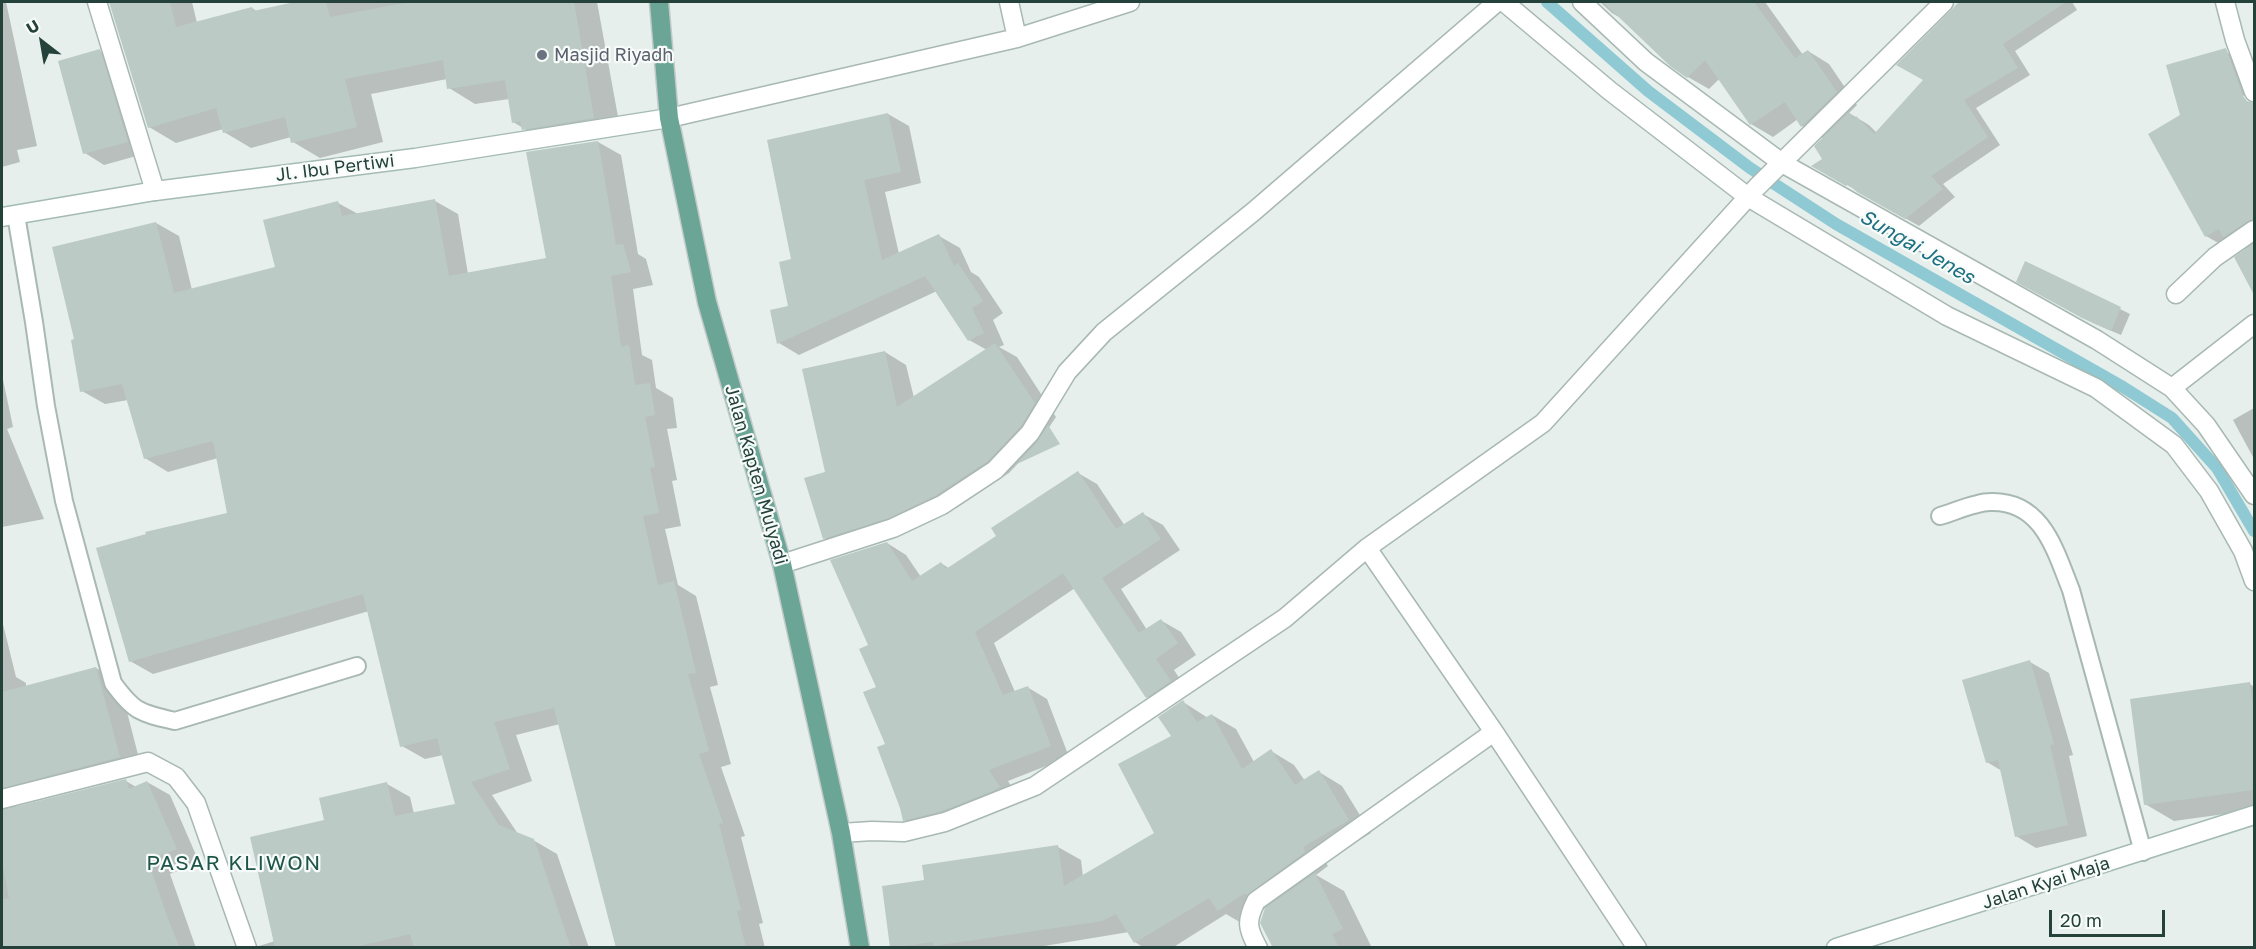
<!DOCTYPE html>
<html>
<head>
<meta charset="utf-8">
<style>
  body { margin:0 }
  #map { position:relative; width:2256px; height:949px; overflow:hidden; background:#e6efeb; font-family:"Golos Text",sans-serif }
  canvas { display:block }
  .frame { position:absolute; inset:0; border:3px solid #24423a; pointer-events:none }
  .north { position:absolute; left:12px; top:12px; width:60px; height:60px; -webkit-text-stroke:4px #f7fbf9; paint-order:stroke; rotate:329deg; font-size:16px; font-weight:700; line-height:24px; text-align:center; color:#24423a }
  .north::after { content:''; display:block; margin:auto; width:21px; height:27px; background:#24423a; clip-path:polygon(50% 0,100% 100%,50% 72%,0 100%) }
  .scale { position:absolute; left:2049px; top:910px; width:116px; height:27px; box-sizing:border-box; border:3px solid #24423a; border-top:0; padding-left:8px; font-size:18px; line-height:21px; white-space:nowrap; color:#24423a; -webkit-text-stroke:4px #f7fbf9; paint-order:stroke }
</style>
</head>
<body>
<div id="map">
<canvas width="2256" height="949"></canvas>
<div class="frame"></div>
<div class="north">U</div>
<div class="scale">20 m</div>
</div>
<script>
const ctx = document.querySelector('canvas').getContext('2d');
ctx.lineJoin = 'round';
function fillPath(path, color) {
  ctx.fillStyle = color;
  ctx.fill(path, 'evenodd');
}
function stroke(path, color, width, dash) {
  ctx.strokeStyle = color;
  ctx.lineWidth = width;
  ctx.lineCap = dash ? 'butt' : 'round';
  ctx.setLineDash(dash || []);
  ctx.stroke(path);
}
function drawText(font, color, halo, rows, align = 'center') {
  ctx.font = font + ' "Golos Text",sans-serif';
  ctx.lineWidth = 4.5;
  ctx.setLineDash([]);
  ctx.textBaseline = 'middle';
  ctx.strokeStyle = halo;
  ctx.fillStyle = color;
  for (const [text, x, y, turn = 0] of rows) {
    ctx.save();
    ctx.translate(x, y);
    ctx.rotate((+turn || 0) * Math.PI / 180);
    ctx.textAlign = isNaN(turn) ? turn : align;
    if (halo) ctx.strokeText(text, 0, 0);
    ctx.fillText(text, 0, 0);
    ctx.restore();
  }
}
fillPath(new Path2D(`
  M2 2H6L37 146 17 150 20 162 2 167Z
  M110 2H192L197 23 252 8 258 12 301 2H597L621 133 550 144 513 122 509 99 475 104 449 88 447 79 371 94 383 142 320 158 293 142 291 137 251 148 224 132 223 129 176 143 149 127Z
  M1600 2H1765L1803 55 1808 51 1829 64 1857 105 1849 113 1869 125 1877 133 1925 80 1956 5 1961 2H2072L2077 10 2015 51 2030 75 1976 108 2000 145 1943 184 1955 197 1919 226 1814 166 1825 159 1824 139 1802 126 1798 119 1773 137 1751 124 1720 78 1709 89 1688 77 1624 20 1612 13Z
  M2223 50 2244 62 2253 93 2242 96 2254 125V292L2236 258 2248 250 2235 243 2227 248 2206 236 2182 116Z
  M99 51 119 62 147 153 104 165 85 153Z
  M888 114 909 126 921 183 885 192 899 254 939 236 960 248 971 272 979 277 1003 313 993 320 1004 345 999 347 1017 357 1056 417 1042 438 1009 473 958 507 911 529 846 550 824 538 827 473 885 352 906 365 914 398 987 350 969 340 937 291 799 355 779 343 790 307 793 260Z
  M598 142 621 155 638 254 646 259 653 285 633 289 642 355 652 360 656 388 673 398 677 428 667 429 677 480 672 481 681 526 665 529 678 585 696 596 718 685 710 687 731 764 721 767 745 836 741 837 763 923 759 924 765 948H617L560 724 516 735 532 781 492 795 518 834 533 840 557 854 589 948H259V946L275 941 326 821 387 784 410 797 414 814 457 805 443 755 425 759 402 746 369 611 153 674 130 661 229 514 218 458 168 472 145 458 128 400 105 404 82 391 156 223 179 236 192 290 276 268 338 203 358 214 435 201 458 214 468 274 548 260Z
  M2018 281 2120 309 2130 314 2121 335 2093 323Z
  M2 375 13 427 7 429 44 519 2 527Z
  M2254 408V459L2233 420Z
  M1078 473 1097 484 1125 526 1143 514 1163 525 1180 550 1121 589 1147 630 1162 621 1181 632 1196 655 1174 670 1189 693 1166 708 1147 697 1075 588 994 643 1015 692 1027 687 1047 699 1069 757 1008 781 1018 798 923 831 904 820 887 745 878 687 887 543 906 555 921 577 941 563 950 569 998 537Z
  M2 620 16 677 26 683V687L96 668 119 681 142 770 22 801 13 809 126 781 136 787 147 782 170 795 199 862 170 874 196 948H2Z
  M2030 662 2049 673 2073 755 2069 756 2087 836 2036 848 2016 836 2002 771 1987 762Z
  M2250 684 2254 687V810L2174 821 2145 804Z
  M1183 702 1208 718 1212 715 1236 729 1254 762 1271 751 1294 765 1305 781 1319 772 1342 786 1371 833 1325 861 1328 866 1316 875 1344 891 1371 946 1368 948H1274L1267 907 1243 924 1226 914 1172 948H1144L1135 942 1129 932 1032 948H893L926 881 1058 847 1081 860 1083 877 1156 834 1173 736Z`), '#0003');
stroke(new Path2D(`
  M1547 2 1648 91 1750 168 1836 224 2123 387 2172 418 2217 468 2254 531`), '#8ec9d4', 12);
fillPath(new Path2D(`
  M109 2H170L176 27 252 7 253 11 295 2H326L330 17 410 2H574L594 118 522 130 520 121 512 123 505 80 447 89 443 60 345 79 357 127 291 143 285 117 223 133 216 108 148 128Z
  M1603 2H1754L1795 58 1808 50 1837 92 1801 127 1785 102 1750 125 1705 60 1687 78 1670 66Z
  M1959 2H2066L2003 44 2018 68 1964 100 1988 137 1931 176 1943 189 1905 219 1857 192 1848 184 1846 186 1811 166 1822 159 1814 146 1849 112 1854 119 1856 116 1874 134 1923 80 1896 65Z
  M2226 48 2243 96 2247 101 2254 103V219L2248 221 2223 237 2219 229 2205 237 2148 134 2180 115 2166 65Z
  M100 49 128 142 83 154 58 61Z
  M888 113 901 172 864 180 882 260 939 234 954 266 958 263 983 301 972 308 984 333 968 341 925 276 777 344 770 310 788 306 779 262 791 259 767 140Z
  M598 141 616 245 623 244 631 272 611 276 621 347 629 345 635 385 650 383 655 415 645 417 655 467 650 468 659 513 643 516 658 585 674 581 696 673 688 674 709 751 699 754 723 823 719 824 741 910 737 911 746 948H616L554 708 494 722 510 769 471 782 499 825 534 839 571 948H414L410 934 351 948H275L250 837 324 820 319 798 387 782 395 816 455 804 437 738 400 747 363 594 129 662 96 548 146 534 145 532 227 513 213 441 144 459 122 384 80 392 71 340 74 339 52 247 156 222 174 293 275 267 263 220 338 201 342 216 435 199 449 276 546 258 526 152Z
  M2254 243V295L2234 257Z
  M2025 261 2121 307 2111 331 2082 318 2016 282Z
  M995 343 1035 403 1021 426 988 461 936 495 889 518 823 539 804 478 825 472 802 369 885 351 897 407Z
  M1048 425 1060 444 1017 464 1038 441Z
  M1078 471 1116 529 1143 512 1161 539 1102 578 1139 633 1161 619 1178 643 1156 659 1171 681 1146 698 1063 573 975 632 1003 695 1028 686 1051 746 989 770 1000 787 993 791 942 811 903 821 900 808 877 747 885 744 863 692 876 687 859 649 868 645 830 560 887 542 912 581 941 562 946 569 996 536 991 528Z
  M2030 660 2054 744 2050 745 2068 825 2015 837 1998 760 1986 763 1962 680Z
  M96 667 120 757 2 788V692Z
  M2250 682 2254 714V790L2144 805 2130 699Z
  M1183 700 1197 722 1212 714 1242 769 1271 749 1295 785 1319 770 1349 820 1303 847 1305 852 1247 895 1245 893 1218 911 1209 898 1134 943 1116 914 1102 921 934 946 933 942 890 948 882 886 924 880 922 865 1058 845 1064 886 1154 833 1118 764 1171 736 1158 717Z
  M126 779 129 789 147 781 177 849 148 861 169 922 180 948H2V900L9 898 2 861V810Z
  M1315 873 1343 929 1332 934 1339 948H1273L1260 923 1265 908Z`), '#bbcac4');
const lane = new Path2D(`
  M16 215 34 322 46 406 64 501 113 683C134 712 140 713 175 721L357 666
  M1940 516C1954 512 1976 502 1990 502 2042 500 2055 550 2071 590L2143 852`);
const street = new Path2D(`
  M97 2 155 191
  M1009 2 1017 38
  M1504 2 1610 91 1748 197 1947 316 2096 388 2174 445 2209 491 2243 551 2254 581
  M1582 2 1646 62 1782 163 2097 340 2172 388 2206 425 2254 495
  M2225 2 2235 40 2254 92
  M669 118 1017 38 1130 2
  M2176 294 2215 257 2254 230
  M2172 388 2254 324
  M1367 548 1494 732 1637 948
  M782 564 893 528 942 505 995 470 1030 433 1067 372 1104 332 1253 212 1497 2
  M2 799 148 762 176 777 196 803 247 948
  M841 833 872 831 904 832 945 822 1035 786 1285 618 1367 548 1543 423 1757 187 1944 2
  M1258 948C1247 928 1246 921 1256 901L1494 732`);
const secondary = new Path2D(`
  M2 217 155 191 415 158 669 118
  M1836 948 2254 815`);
const primary = new Path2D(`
  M659 2 669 118 707 302 782 564 841 833 860 948`);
stroke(lane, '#a8b8b2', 20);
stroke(street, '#a8b8b2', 21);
stroke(secondary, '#a4bbb3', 21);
stroke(primary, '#c2cac8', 21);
stroke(lane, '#fff', 16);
stroke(street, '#fff', 18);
stroke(secondary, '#fff', 18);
stroke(primary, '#6aa596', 18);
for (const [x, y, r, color] of [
  [542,55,6,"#6b7280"]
]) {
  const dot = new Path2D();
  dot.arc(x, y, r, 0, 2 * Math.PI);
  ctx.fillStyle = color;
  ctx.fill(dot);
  stroke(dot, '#f7fbf9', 2);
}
drawText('18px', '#5b616d', '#f7fbf9', [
  ["Masjid Riyadh",554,55]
], 'left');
drawText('18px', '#24423a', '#f7fbf9', [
  ["Jl. Ibu Pertiwi",335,168,-7],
  ["Jalan Kapten Mulyadi",756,475,74],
  ["Jalan Kyai Maja",2046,883,-18]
]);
drawText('italic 20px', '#1c6f80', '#f7fbf9', [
  ["Sungai Jenes",1917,247,30]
]);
ctx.letterSpacing = '1.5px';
drawText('21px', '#1f5548', '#f7fbf9', [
  ["PASAR KLIWON",234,863]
]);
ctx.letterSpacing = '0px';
</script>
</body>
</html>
